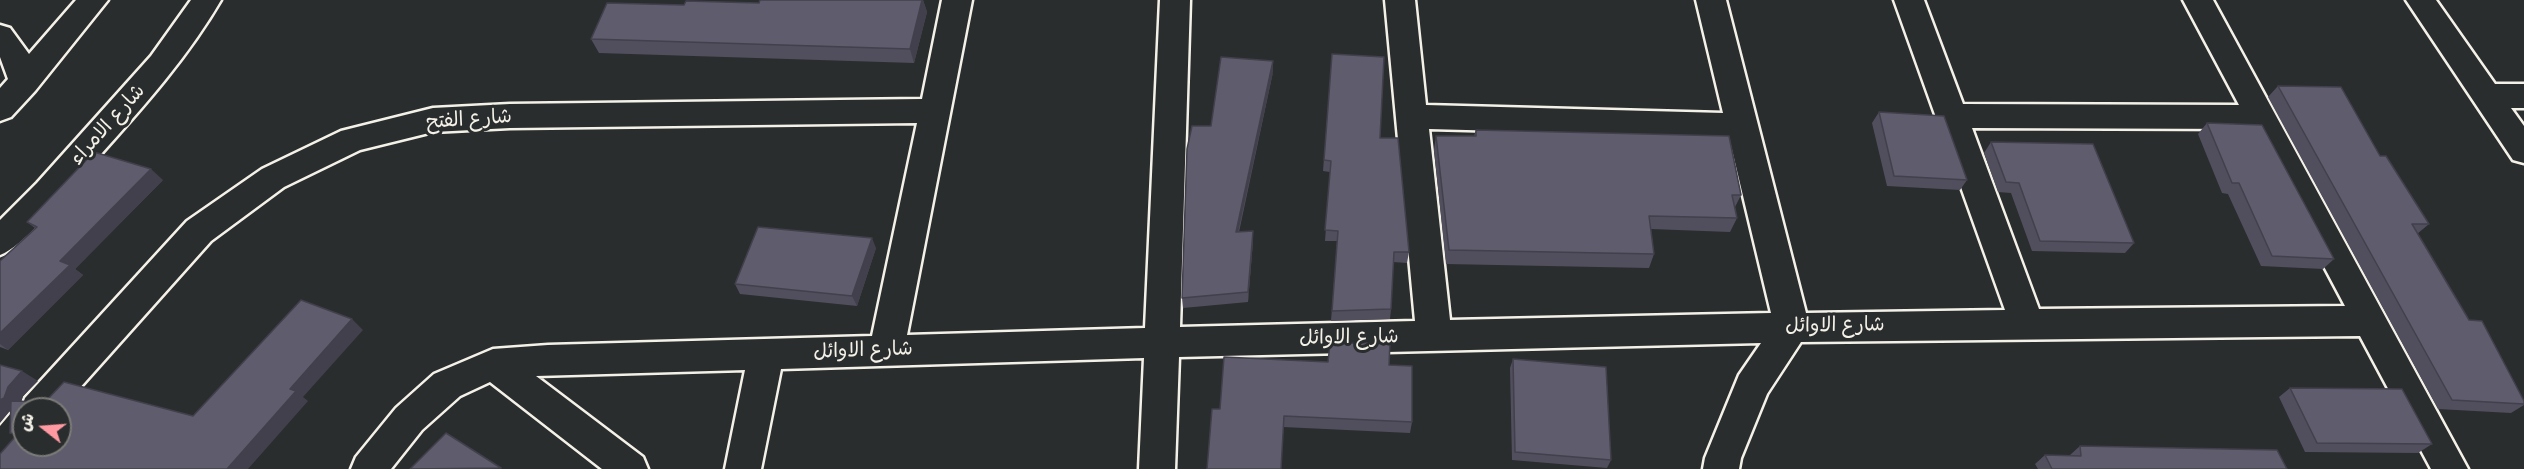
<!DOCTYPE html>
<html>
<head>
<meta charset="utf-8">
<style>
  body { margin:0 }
  #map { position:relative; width:2524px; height:469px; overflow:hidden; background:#2a2d2e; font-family:Sriracha,"Playpen Sans Arabic",sans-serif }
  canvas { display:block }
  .north { position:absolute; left:12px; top:397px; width:60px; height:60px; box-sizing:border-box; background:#2a2d2e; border:2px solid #7b7b78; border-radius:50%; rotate:287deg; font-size:16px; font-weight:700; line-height:24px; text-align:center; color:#f4f1e8 }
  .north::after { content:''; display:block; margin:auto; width:21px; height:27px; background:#ff9aa2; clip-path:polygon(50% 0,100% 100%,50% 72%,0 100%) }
</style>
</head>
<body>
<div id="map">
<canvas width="2524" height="469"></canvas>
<div class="north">ش</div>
</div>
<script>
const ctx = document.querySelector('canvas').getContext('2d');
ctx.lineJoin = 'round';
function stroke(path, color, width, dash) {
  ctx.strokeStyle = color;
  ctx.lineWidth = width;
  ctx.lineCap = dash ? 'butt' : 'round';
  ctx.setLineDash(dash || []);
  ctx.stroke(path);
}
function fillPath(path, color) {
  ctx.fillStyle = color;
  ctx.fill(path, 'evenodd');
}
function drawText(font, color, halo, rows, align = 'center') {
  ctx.font = font + ' Sriracha,"Playpen Sans Arabic",sans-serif';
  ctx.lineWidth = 6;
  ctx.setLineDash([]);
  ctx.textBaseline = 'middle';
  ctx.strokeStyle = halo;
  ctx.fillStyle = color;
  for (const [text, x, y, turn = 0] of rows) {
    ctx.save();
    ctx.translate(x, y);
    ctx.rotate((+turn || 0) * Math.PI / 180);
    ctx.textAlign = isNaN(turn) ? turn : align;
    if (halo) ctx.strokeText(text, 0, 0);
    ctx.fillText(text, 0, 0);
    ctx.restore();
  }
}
const minor = new Path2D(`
  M76 0H108L35 91 11 117 0 121V88L8 79 0 57V25L10 28 29 54Z
  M191 0H221C182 67 129 122 79 179 60 200 24 246 0 255V220L37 183 151 56Z
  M942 0H972L907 335 1145 328 1160 0H1190L1180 327 1415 321 1385 0H1415L1426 105 1723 113 1696 0H1726L1806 313 2005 310 1894 0H1924L1963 104 2239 105 2183 0H2213L2468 469H2431L2360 336 1801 342 1767 394 1741 458 1739 469H1703L1705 458 1739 375 1761 343 1179 357 1175 469H1139L1144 358 781 369 761 469H725L745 370 536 376 643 457 648 469H602L490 382 460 396 422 430 391 469H351L356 457 396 408 434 374 493 349 548 345 872 336 917 123 510 128 433 132 360 150 284 187 211 241 60 410 24 409V445H29L13 464 0 469V426L11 413 21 410 25 398 187 221 262 169 341 131 433 108 510 104 922 99ZM1972 128 2251 129 2345 306 2039 309ZM1429 129 1729 137 1771 313 1450 320Z
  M2406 0H2436L2495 84H2524V108H2511L2524 126V163L2513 160Z`);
stroke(minor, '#f4f1e8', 5);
fillPath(minor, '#2a2d2e');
fillPath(new Path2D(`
  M760 0H923L927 12 914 63 599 53 591 39 684 5 759 3Z
  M1332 54 1380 138 1409 252 1407 263 1393 262 1391 309 1390 319 1331 321 1337 241H1325L1330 172 1323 171Z
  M1273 72 1239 232 1253 231V241L1248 302 1183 308 1182 298Z
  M2278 86 2380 156 2429 224 2417 234 2469 320 2524 401V405L2511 413 2438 409 2268 97Z
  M1879 112 1967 180 1960 190 1887 186 1872 123Z
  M2207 123 2334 259 2323 269 2261 266 2228 194 2222 193 2198 134Z
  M1476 130 1741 195 1735 207 1737 218 1730 232 1651 229 1654 254 1649 268 1446 264 1434 150 1436 136H1474Z
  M1991 142 2134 243 2125 253 2032 251 2011 193 1998 192 1984 153Z
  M163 180 75 269 83 275 8 350 0 347V261L35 228 27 222Z
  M876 248 857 306 740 294 735 284Z
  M1513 359 1611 460 1607 468 1512 460 1510 368Z
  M1328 362 1389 365 1412 422 1410 433 1283 427 1220 409Z
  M2290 388 2432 444 2418 453 2305 452 2279 397Z
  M2080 446 2287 469H2038L2035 464 2045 455H2070Z`), '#514f5e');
fillPath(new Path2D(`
  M922 0H923L927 12 914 63 910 49Z
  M1273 61V72L1236 242V232Z
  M151 169 163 180 75 269 83 275 8 350 0 344V333L60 261Z
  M1253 231V241L1248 302V292Z
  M872 238 876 248 857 306 852 296Z
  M352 319 363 330 303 397 308 401 248 469H227L290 389Z
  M22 371 38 381 23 396 19 408 9 412 0 423V400L8 387Z`), '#42404c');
const building = new Path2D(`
  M760 0H922L910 49 591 39 607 3 684 5 686 1 759 3Z
  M1332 54 1384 57 1380 138H1398L1409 252H1394L1391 309 1332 311 1338 231 1325 230 1331 161 1324 160Z
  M1221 57 1273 61 1236 232 1253 231 1248 292 1182 298 1187 149 1192 126H1211Z
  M2278 86 2341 87 2380 156H2386L2429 224H2412L2469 320 2482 321 2524 401V404L2452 400Z
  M1879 112 1944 116 1967 180 1894 176Z
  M2207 123 2262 125 2334 259 2272 256 2239 183H2232Z
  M1476 130 1729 136 1741 195H1732L1737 218 1649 216 1654 254 1449 250 1436 136H1476Z
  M1991 142 2093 144 2134 243 2040 241 2019 183 2006 182Z
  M94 152 151 169 60 261 70 265 0 333V261L37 227 27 222Z
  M758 227 872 238 852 296 735 284Z
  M301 300 352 319 290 389 296 391 227 469H0V454L15 437V434L10 433 11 401 45 402 64 382 193 416ZM24 409H60V445H24Z
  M1390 342 1389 365 1412 366V422L1284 416 1281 469H1207L1212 409H1220L1224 357 1328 362 1330 344Z
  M1513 359 1606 367 1611 460 1515 452Z
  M0 365 22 371 8 387 4 398 0 400Z
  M2290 388 2402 389 2432 444 2317 443Z
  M446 433 501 468 410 469Z
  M2080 446 2277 450 2287 469H2052L2045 455 2081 456Z`);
fillPath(building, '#5e5c6d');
stroke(building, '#42404c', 1.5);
drawText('20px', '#f4f1e8', '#2a2d2e', [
  ["شارع الفتح",469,120,-4],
  ["شارع الامراء",108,125,-48],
  ["شارع الاوائل",1835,326,-1],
  ["شارع الاوائل",1349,338,-1],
  ["شارع الاوائل",863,351,-2]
]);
</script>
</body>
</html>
